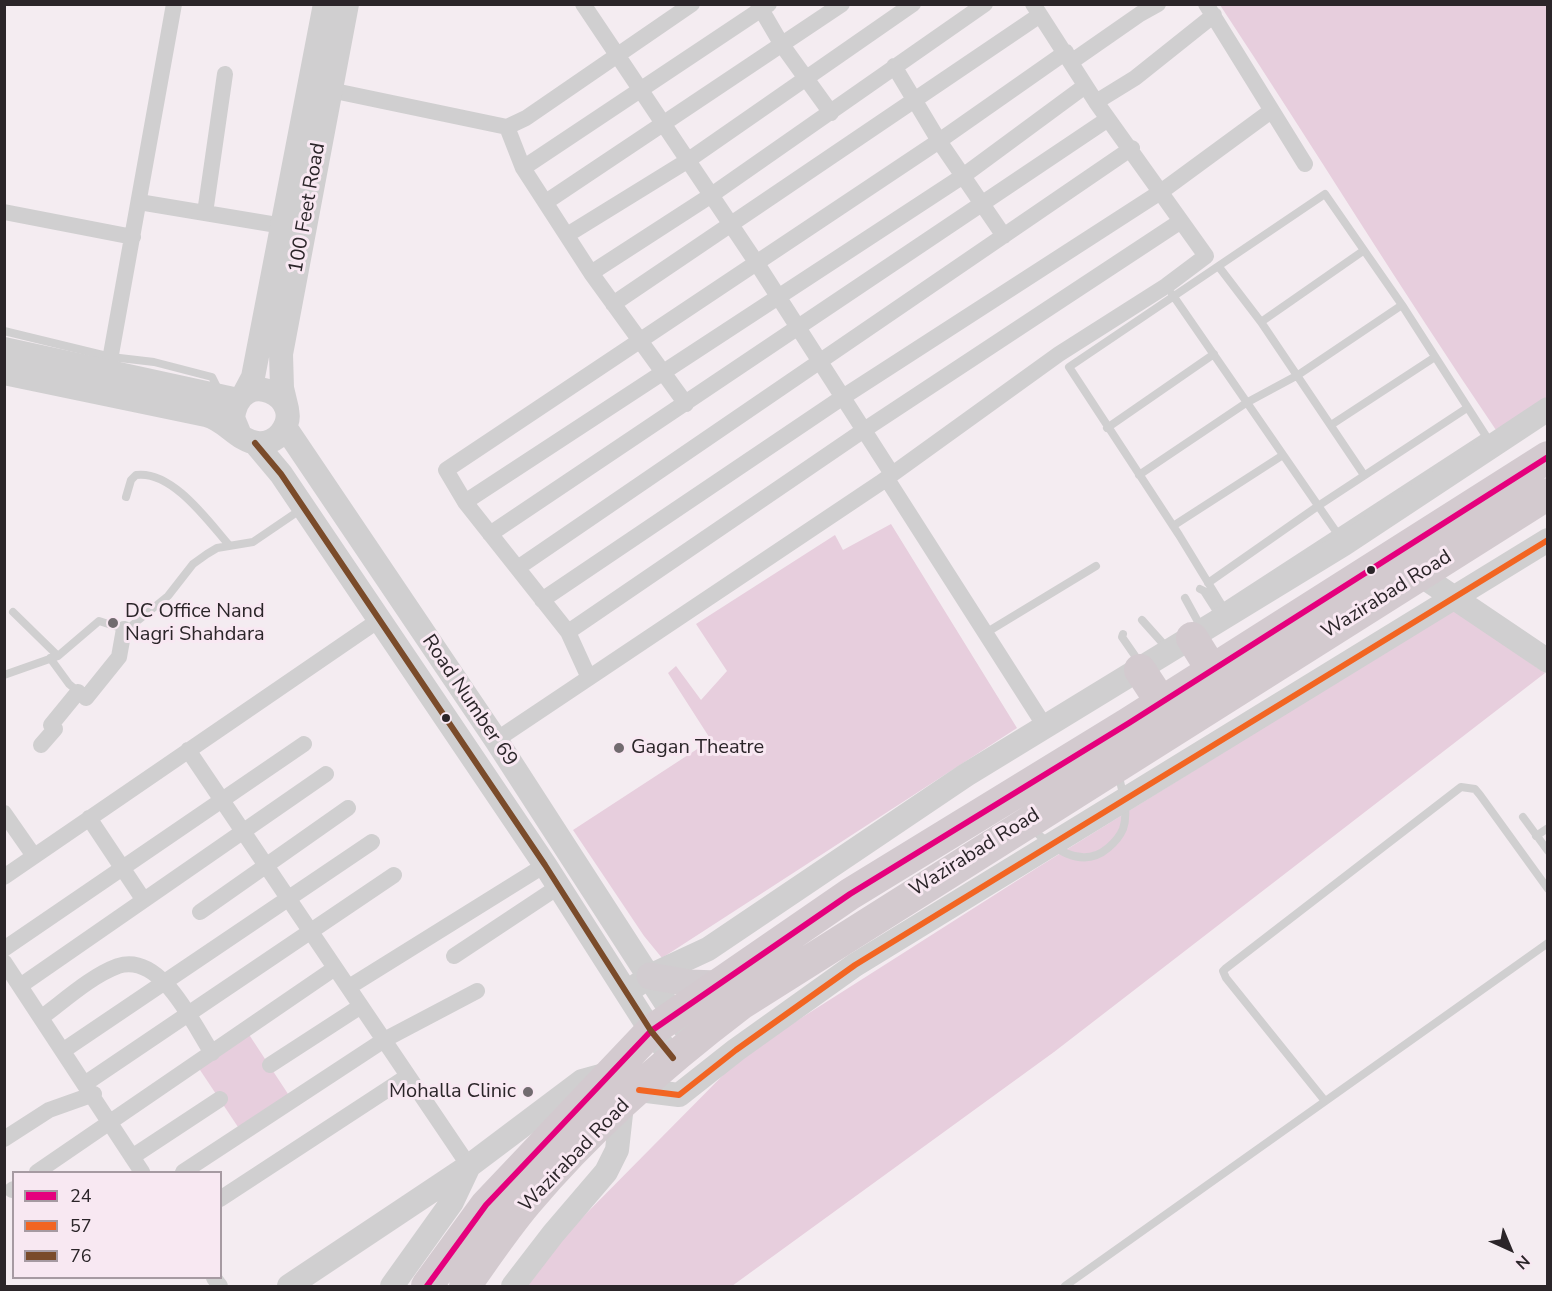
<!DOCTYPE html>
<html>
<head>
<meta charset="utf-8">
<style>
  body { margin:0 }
  #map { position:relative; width:1552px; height:1291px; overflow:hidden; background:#f4ecf1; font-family:"Nunito Sans",sans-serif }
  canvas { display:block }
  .frame { position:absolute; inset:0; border:6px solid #2b2529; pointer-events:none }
  .legend { position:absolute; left:12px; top:1171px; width:210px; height:108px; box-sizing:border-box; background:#f8e8f2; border:2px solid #a69aa2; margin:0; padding:8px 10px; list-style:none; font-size:18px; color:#2b2529 }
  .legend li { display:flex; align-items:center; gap:12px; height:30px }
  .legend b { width:30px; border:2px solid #a69aa2 }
  .north { position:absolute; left:1480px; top:1219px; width:60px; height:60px; -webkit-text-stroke:4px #f8e8f2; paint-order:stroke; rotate:136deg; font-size:16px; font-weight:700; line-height:24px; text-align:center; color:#2b2529 }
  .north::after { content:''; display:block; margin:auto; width:21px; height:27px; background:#2b2529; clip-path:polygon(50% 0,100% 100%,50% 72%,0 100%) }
</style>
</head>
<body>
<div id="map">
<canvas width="1552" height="1291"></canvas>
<div class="frame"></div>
<ul class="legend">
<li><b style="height:8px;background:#e5007d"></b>24</li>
<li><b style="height:8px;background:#f26522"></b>57</li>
<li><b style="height:8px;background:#7a4b2a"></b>76</li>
</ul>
<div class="north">N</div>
</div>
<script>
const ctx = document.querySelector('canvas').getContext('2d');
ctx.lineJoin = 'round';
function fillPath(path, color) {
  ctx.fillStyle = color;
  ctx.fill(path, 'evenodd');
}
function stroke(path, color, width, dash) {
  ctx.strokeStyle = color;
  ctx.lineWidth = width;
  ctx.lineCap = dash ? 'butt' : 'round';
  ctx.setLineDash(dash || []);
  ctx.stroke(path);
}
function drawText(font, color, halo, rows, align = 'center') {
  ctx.font = font + ' "Nunito Sans",sans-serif';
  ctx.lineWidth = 6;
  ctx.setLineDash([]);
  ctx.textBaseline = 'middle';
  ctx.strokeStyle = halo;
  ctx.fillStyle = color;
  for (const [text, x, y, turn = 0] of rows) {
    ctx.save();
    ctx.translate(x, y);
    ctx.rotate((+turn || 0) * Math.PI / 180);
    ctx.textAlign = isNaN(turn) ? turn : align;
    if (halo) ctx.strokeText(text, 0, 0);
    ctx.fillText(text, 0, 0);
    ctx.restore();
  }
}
fillPath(new Path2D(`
  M1220 5H1547V397L1496 430C1401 290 1313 146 1220 5Z
  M891 524 1017 728 662 958 644 936 573 830 711 740 668 673 676 666 701 700 727 671 696 624 835 535 843 550Z
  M1453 610 1545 673 1054 1052 732 1286H524L560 1240 743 1055 1040 866Z
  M246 1030 292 1100 242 1133 196 1064Z`), '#e7cedd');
stroke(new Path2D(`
  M1325 194 1402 305 1486 436 1223 607 1179 535 1069 367Z
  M1219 267 1261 322 1364 475
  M1172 294 1337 533
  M1261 322 1363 251
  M4 331 111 357 154 362 212 377 220 393
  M1331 425 1435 357
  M1107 428 1214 354
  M1139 475 1246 403 1298 375 1402 305
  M126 497 131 480 136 475C172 470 208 521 229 545
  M1173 526 1283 455
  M1208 583 1318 506 1467 408
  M1200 589 1204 591 1220 616
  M1185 598 1202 629
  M13 612 58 656
  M1142 620 1167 648
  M984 634 1096 566
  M1123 634 1122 637 1140 663
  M50 658 69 684 81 694
  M4 675 58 656 99 621 124 629 130 627 168 596 193 564 207 554 217 548 253 542 303 508
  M1523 817 1548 851
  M1031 828C1052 847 1081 871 1108 848 1114 843 1120 836 1123 829 1129 812 1122 790 1118 773
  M1536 836 1548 828
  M1325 1101 1226 978 1223 971 1225 969 1461 787 1475 789 1480 795 1548 889
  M1065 1286 1548 943`), '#d0cfd0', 8);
stroke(new Path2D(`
  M583 4 756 262 892 474
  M758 4 782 45 831 113
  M1206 4 1305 164
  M1071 62 1140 14 1158 4
  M894 66 939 141 1004 236
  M330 90 507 127 526 118 692 4
  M1096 102 1135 78 1214 15
  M507 127 523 168 591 273 686 404
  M523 168 769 4
  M139 202 283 226
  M546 202 842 4
  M4 212 133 237
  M205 213 225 74
  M567 235 687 161 913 4
  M591 273 710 196 985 4
  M613 304 1040 15
  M108 371 174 4
  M887 479 1046 728
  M465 502 963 176 1085 86
  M490 534 1108 119
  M519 567 1132 148
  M542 600 843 397 1162 191 1271 111
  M568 632 864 430 1181 221
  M589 678 568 632 465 502 446 470 939 141 1066 52
  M86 698 119 657 124 629
  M496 740 880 483 1059 354 1166 286 1206 256 1096 102 1033 4
  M41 745 55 729 51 725 78 692
  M188 750 469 1166
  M4 813 34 856
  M89 818 143 899
  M4 877 379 620
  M200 912 348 808
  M4 949 304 744
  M454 956 558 887
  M4 962 142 1172
  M20 986 326 774
  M349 987 545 865
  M42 1017C65 1000 91 976 118 966 161 952 193 1024 212 1053
  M64 1050 372 842
  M270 1065 361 1006
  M86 1083 394 875
  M4 1139 49 1110 94 1094
  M132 1157 220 1099
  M37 1172 335 968
  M183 1172 384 1040 477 991
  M12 1190 14 1189
  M220 1199 408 1076
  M214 1278 220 1286`), '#d0cfd0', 16);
stroke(new Path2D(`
  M4 349 238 400
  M4 373C72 387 139 401 206 415 225 419 238 441 257 443 266 444 276 440 281 433 309 398 240 363 233 418L240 435
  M244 394 253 377 325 4
  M287 409 282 388 281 354 347 4
  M285 427 496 740 673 1014 684 1027
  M255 443 281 474 545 865 651 1031 673 1058
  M1419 574 1548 661
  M627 992 650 976 708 949 966 775 1344 544 1548 409
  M639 1090 679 1095 736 1050 855 965 1548 540
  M289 1286 469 1166 582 1081 611 1073
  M392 1286 452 1202 469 1166
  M513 1286 553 1234 606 1172 617 1150 622 1105`), '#d0cfd0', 24);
stroke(new Path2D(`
  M650 976 689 983 718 984`), '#d2ccd0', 27);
stroke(new Path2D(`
  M1192 638 1212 670
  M1140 670 1161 702
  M427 1286 486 1205 651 1031 850 894 1129 723 1548 457
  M465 1286C485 1258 505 1228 527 1202 588 1129 666 1061 741 1004L1548 494`), '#d3cacf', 32);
stroke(new Path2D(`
  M427 1286 486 1205 651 1031 850 894 1129 723 1548 457`), '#e5007d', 6);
stroke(new Path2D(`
  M639 1090 679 1095 736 1050 855 965 1548 540`), '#f26522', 6);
stroke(new Path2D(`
  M255 443 281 474 545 865 651 1031 673 1058`), '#7a4b2a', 6);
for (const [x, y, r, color] of [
  [1371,570,5,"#2b2529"],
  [113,623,6,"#716b6f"],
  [446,718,5,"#2b2529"],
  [619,748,6,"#716b6f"],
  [528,1092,6,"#716b6f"]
]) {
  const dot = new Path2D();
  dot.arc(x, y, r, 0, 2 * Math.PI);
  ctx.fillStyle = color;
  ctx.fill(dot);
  stroke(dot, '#f8e8f2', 2);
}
drawText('20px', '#2b2529', '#f8e8f2', [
  ["100 Feet Road",308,208,-80],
  ["Wazirabad Road",1387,595,-32],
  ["Road Number 69",469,701,56],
  ["Wazirabad Road",975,853,-32],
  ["Wazirabad Road",575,1156,-46]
]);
drawText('20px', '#2b2529', '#f8e8f2', [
  ["DC Office Nand",125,612],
  ["Nagri Shahdara",125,635],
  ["Gagan Theatre",631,748],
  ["Mohalla Clinic",516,1092,"right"]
], 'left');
</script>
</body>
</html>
